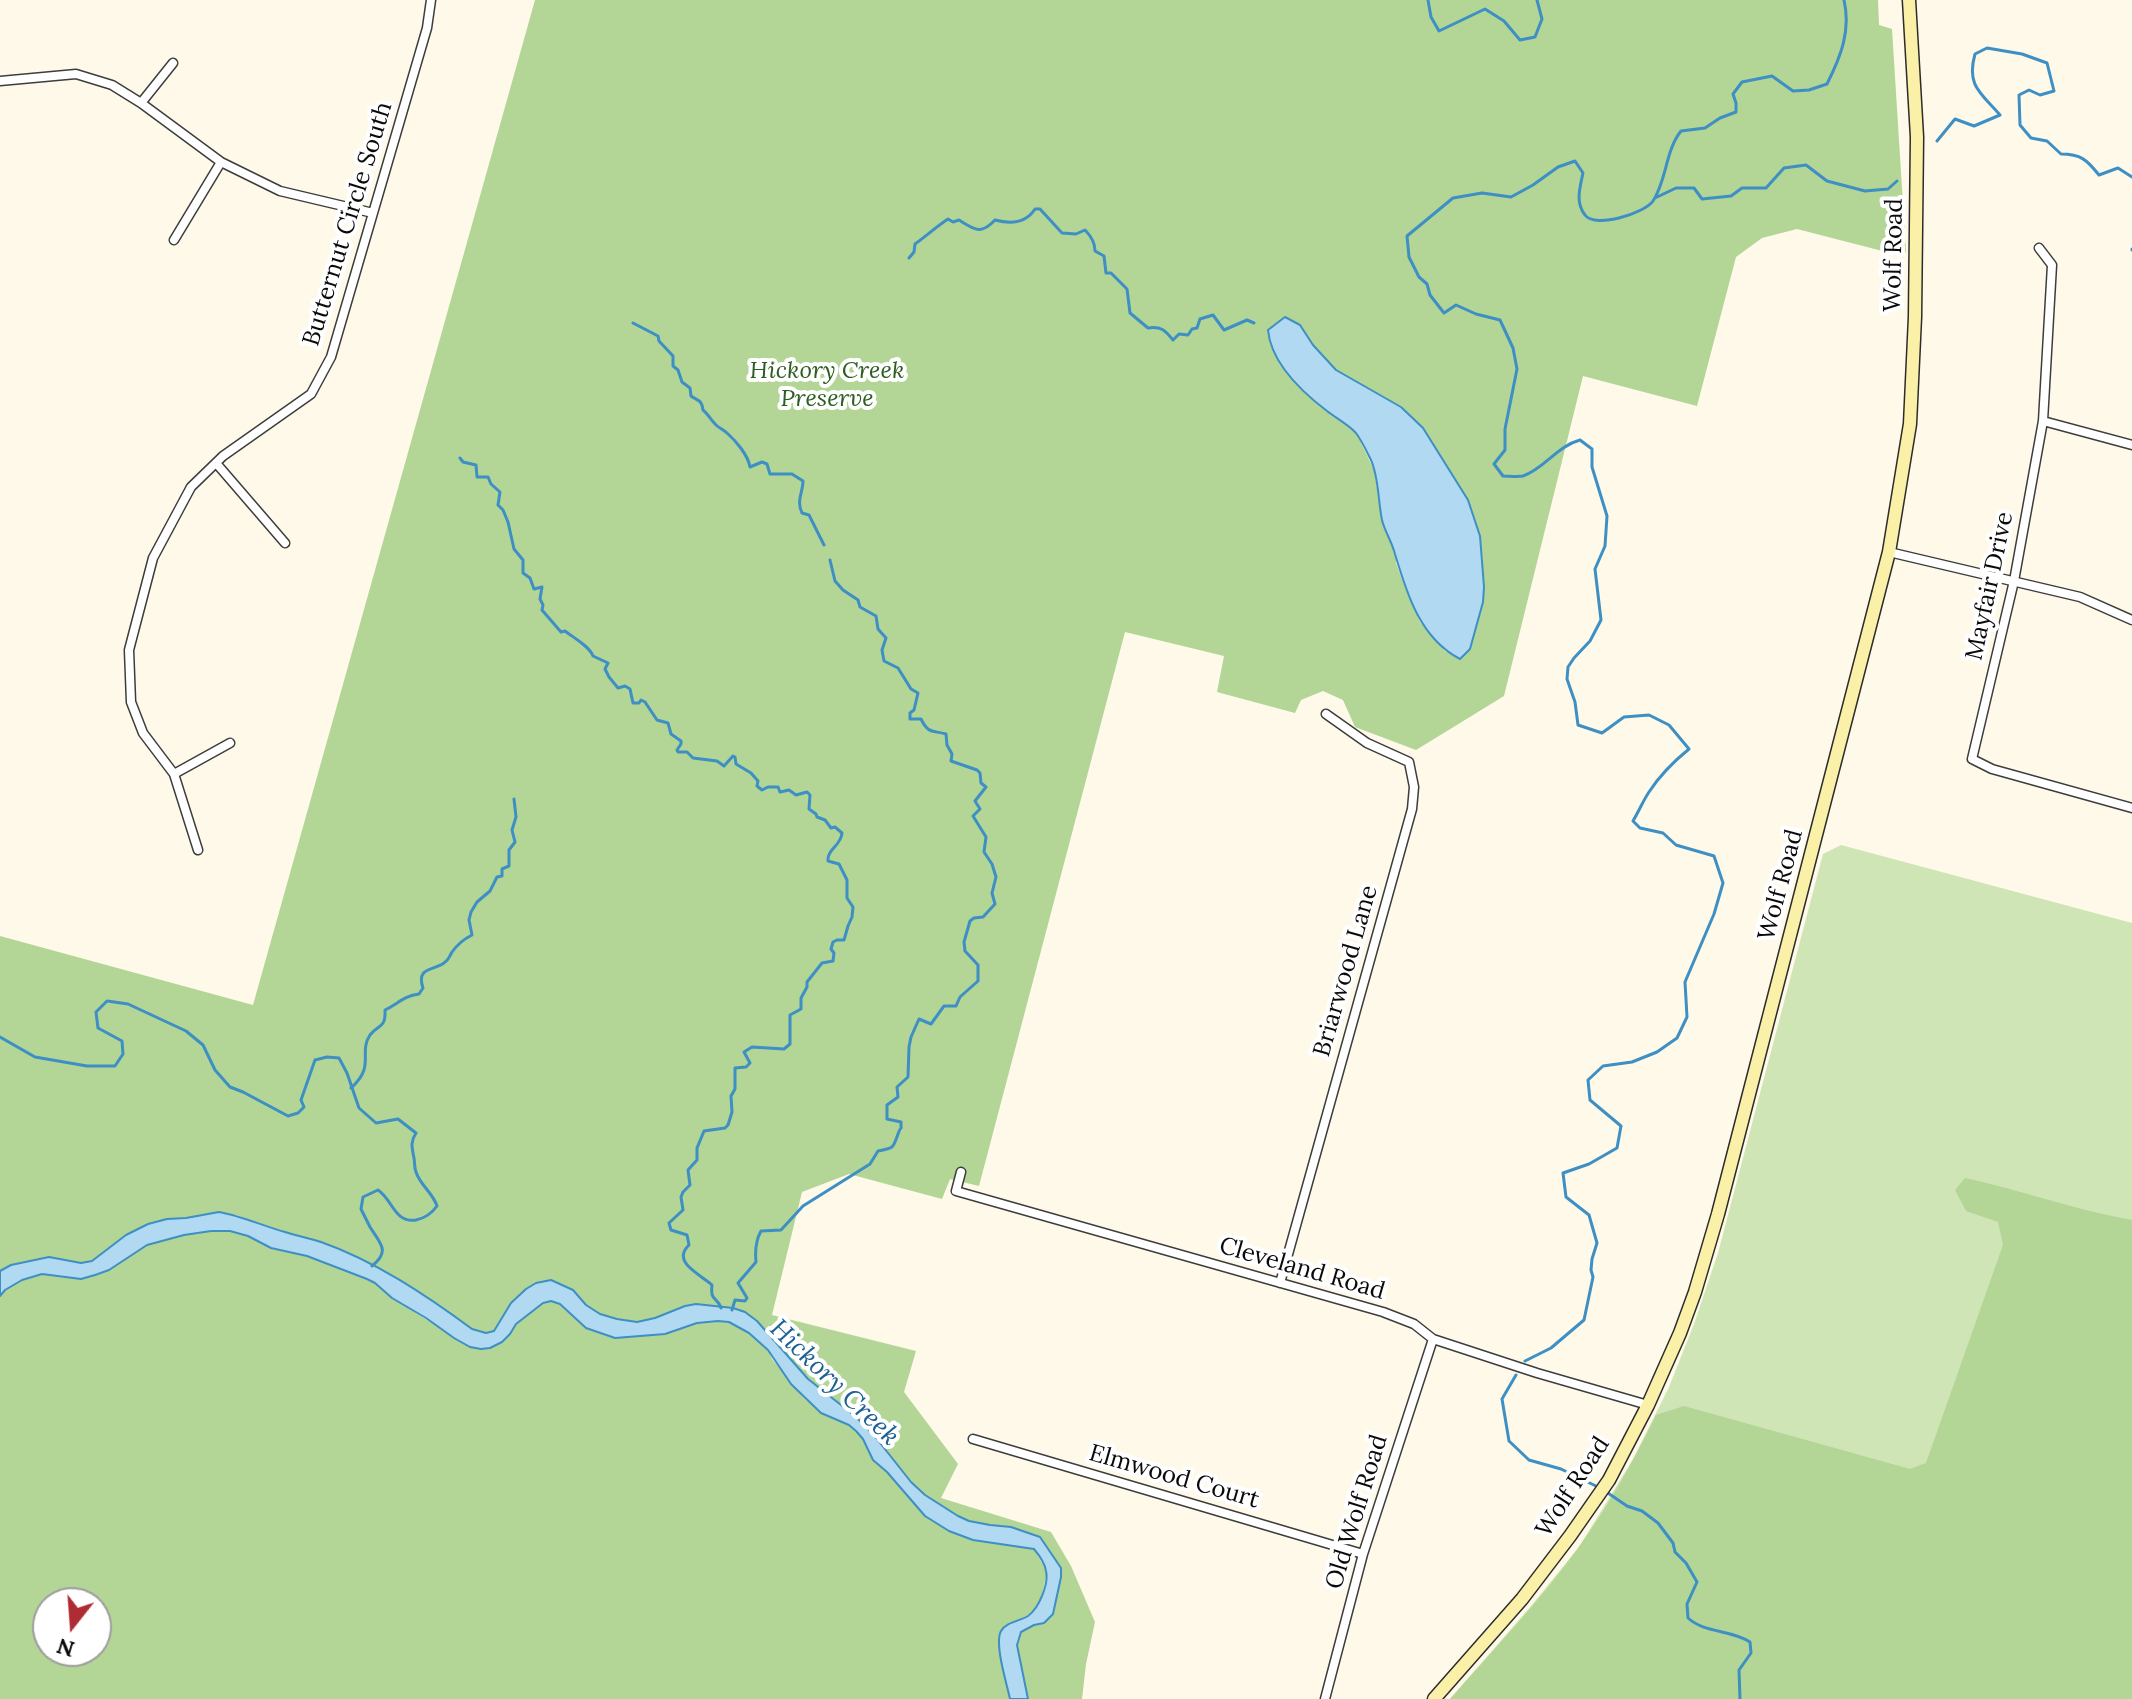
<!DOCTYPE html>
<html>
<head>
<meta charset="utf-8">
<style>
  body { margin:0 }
  #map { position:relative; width:2132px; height:1699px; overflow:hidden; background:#fef9e9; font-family:Lora,serif }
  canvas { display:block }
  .north { position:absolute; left:32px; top:1587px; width:80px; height:80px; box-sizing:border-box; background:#fff; border:2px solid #9d9d9d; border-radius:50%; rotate:197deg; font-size:22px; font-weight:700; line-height:32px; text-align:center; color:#0a0a0a }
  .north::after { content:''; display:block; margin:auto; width:28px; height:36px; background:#b02c34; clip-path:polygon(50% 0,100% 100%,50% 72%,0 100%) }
</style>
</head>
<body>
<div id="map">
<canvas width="2132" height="1699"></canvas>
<div class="north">N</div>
</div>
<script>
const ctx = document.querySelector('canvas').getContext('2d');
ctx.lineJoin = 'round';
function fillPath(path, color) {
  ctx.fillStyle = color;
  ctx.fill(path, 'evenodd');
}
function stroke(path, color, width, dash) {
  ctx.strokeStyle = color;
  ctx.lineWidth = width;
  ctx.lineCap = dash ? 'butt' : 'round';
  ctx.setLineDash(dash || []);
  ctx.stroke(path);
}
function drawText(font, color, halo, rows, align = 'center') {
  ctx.font = font + ' Lora,serif';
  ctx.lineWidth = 8;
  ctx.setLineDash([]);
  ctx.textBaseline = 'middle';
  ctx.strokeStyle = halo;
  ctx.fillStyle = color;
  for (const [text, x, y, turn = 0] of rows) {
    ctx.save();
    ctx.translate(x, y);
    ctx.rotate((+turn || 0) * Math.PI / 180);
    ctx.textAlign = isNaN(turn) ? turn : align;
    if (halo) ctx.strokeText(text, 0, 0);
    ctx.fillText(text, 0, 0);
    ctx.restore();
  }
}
fillPath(new Path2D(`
  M1841 845 2132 923V1699H1450L1531 1606 1579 1547 1633 1459 1669 1387 1694 1324 1718 1253 1823 854Z`), '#cfe5b6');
fillPath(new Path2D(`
  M535 0H1878L1879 25 1892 29 1906 252 1898 255 1797 229 1762 238 1736 257 1697 406 1583 376 1504 696 1416 750 1355 727 1343 700 1323 691 1301 700 1295 713 1217 692 1224 656 1125 632 979 1186 950 1179 942 1199 849 1174 802 1192 772 1315 916 1351 904 1392 958 1464 941 1498 1051 1532 1071 1566 1095 1622 1086 1664 1082 1699H1028L1017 1645 1021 1632 1034 1625 1044 1623 1060 1568 1050 1554 1011 1527 990 1525 969 1521 958 1516 925 1495 911 1482 873 1434 855 1416 808 1379 773 1341 721 1307 696 1304 685 1306 655 1318 637 1322 617 1319 600 1314 586 1305 573 1290 536 1283 526 1289 511 1303 494 1331 486 1333 472 1329 374 1265 318 1241 286 1232 236 1215 167 1219 126 1235 92 1261 81 1263 11 1265 0 1271V936L253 1005ZM1300 325 1313 345 1336 370 1401 406 1427 434 1480 536 1483 563V602L1470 649 1446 652 1420 622 1403 582 1396 563V556L1383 524 1374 470 1356 432 1308 396 1292 379Z
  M1965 1178C2021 1190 2075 1210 2132 1220V1699H1450C1493 1650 1540 1601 1578 1548 1608 1507 1634 1460 1656 1415L1684 1406 1910 1469 1926 1463 2003 1245 1998 1222 1966 1211 1955 1190Z
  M211 1231H230L248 1236 271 1248 307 1256 367 1279 375 1283 392 1298 470 1347 510 1334 516 1324 532 1311 543 1303 551 1301 560 1304 586 1328 615 1338 665 1334 696 1323 718 1321 729 1322 749 1333 768 1350 772 1359 803 1397 821 1413 849 1425 856 1431 863 1439 873 1460 887 1472 907 1496 973 1540 1034 1549 1047 1572 1040 1604 1027 1616 1005 1627 999 1646 1010 1699H0V1296L5 1290 22 1280 42 1274 81 1279 95 1275 109 1270 147 1245 184 1235ZM48 1603H96V1651H48Z`), '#b3d596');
const water = new Path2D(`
  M1285 317 1300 325 1313 345 1336 370 1401 407 1423 428 1468 500 1480 536 1484 587 1483 602 1470 649 1460 659C1420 638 1407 594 1395 554 1392 542 1385 532 1382 520 1378 501 1379 478 1371 460 1367 452 1362 441 1356 433 1349 425 1336 418 1327 411 1302 392 1271 363 1268 330Z
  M219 1212C242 1216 263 1226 285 1232 297 1236 309 1238 321 1242 375 1261 426 1295 472 1329L486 1333 494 1331 511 1303 526 1289 536 1283 551 1280 573 1290 586 1305 600 1314 617 1319 637 1322 655 1318 685 1306 696 1304 733 1308 745 1312 757 1321 808 1379 855 1416 873 1434 911 1482 925 1495 958 1516 969 1521 990 1525 1011 1527 1040 1537 1061 1568V1577L1053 1614 1044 1623 1034 1625 1021 1632 1017 1645 1028 1699H1010C1007 1684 994 1644 1001 1631 1006 1622 1020 1621 1028 1616 1039 1608 1049 1584 1046 1571 1045 1564 1039 1555 1034 1549L973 1540 949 1531 925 1516 887 1472 873 1460 863 1439 856 1431 849 1425 821 1413 791 1384 768 1350 749 1333 729 1322 718 1321 697 1323 665 1334 615 1338 586 1328 560 1304 551 1301 543 1303 516 1324 510 1334 502 1342 490 1348 481 1349 470 1347 454 1338 426 1318 392 1298 375 1283 367 1279 307 1256 271 1248 248 1236 230 1231H211L184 1235 147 1245 109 1270 95 1275 81 1279 42 1274 22 1280 5 1290 0 1296V1271L11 1265 49 1257 81 1263 92 1261 126 1235 148 1224 167 1219 186 1218Z`);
fillPath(water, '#b1daf2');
stroke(water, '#3d8fc4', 2);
stroke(new Path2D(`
  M1428 0 1431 17 1439 31 1485 9 1504 21 1520 40 1535 37 1542 19 1537 0
  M1937 141 1955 119 1974 126 2000 115C1981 93 1966 86 1975 54L1987 48 2022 54 2047 63 2054 91 2040 95 2029 90 2019 95 2020 125 2031 138 2047 141 2061 154C2081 154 2087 160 2099 175L2118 168 2132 177
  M1655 198 1676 188H1694L1702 199 1731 196 1742 188H1766L1784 168 1806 165 1827 181 1865 191 1888 189 1897 181
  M2132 249V250
  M909 258 914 252 915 244C926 236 936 227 948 219L953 222 959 220C975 230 981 235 995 220 1010 224 1026 223 1035 209H1040L1062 233 1076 234 1085 230C1091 236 1095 243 1095 251L1104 256 1106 273H1111L1127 289 1130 313 1148 328C1161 326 1165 330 1173 340L1179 334 1188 335 1192 329 1197 328 1200 319 1213 315 1224 330 1247 320 1254 323
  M633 323 658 336 659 341 673 356V366L678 370 682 382 690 388 691 396C698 401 702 400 703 410 708 414 711 420 716 425 719 428 724 430 727 433 736 441 748 455 750 467L762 462 767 464 770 474H792L803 481C803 492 796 501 802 513L809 515 824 545
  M460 458 463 462 476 465 477 477H488L491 484 500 492 498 505 503 510 508 522 514 549 523 560V573L530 578 534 589 542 587 540 599 543 605 542 610 561 632 565 631C574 638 589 646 593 656L608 663 605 669 609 677 618 688 625 686 630 689 633 703H639L641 700 645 702 657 720 668 723 671 734 681 741V744L677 750 678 752H687L693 758 717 761 724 766 733 756 735 757 736 764 751 773 758 781 757 786 762 790 768 787H778L780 792 789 790 796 795 807 792 810 795 809 809 816 814 817 817 825 820 831 828 835 827 842 833C841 846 827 849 828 861L839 864 847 880V898L853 907 852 917 848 926 844 940H837L833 942 831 949 834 953 833 961 822 963 807 982V987L801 998V1009L790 1015V1044L784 1049 752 1047 744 1052 750 1063 746 1067 735 1068V1089L731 1096 732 1112 728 1125 725 1128 704 1131 697 1148V1160L688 1170 690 1185 683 1192 681 1197 683 1210 669 1223 671 1230 687 1235 689 1245C671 1262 700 1274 712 1285 710 1302 717 1296 721 1308
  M0 1037 35 1057 87 1066H115L123 1054 122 1041 98 1028 96 1012 107 1001 128 1004 186 1031 203 1045 215 1070 230 1087 243 1092 288 1116 298 1113 304 1107 301 1100 315 1060 327 1057 339 1058 347 1073 359 1108 376 1123 398 1119 416 1133C410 1142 412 1148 414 1158 415 1163 414 1167 416 1172 420 1185 433 1193 437 1206 432 1213 426 1218 416 1220 394 1223 393 1200 378 1190L363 1197 361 1209C364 1215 367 1221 370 1227 380 1243 391 1251 372 1266
  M351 1088C376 1066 358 1053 370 1035 378 1024 386 1029 385 1010 399 1003 404 996 419 994L423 988C416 967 433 971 444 963 449 960 449 957 452 952 457 945 464 939 472 935L469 920 471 912 477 902 490 891 497 877 502 876V869L509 866V850L515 842 512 830 516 817 514 799
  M732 1310 735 1300 745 1301 747 1298 738 1283 756 1262C755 1252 756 1240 761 1231L781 1230 803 1206 870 1164 878 1151C893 1148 893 1149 898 1134 902 1123 901 1134 901 1122L887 1119V1105L898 1097 897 1087 908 1077 909 1047 911 1037 919 1019 931 1024 944 1006H956L960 997 978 981V965L965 951 964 942 970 921 974 918 983 917 995 904 992 893 996 877 992 864 984 852 986 837 973 816 980 809 975 801 986 787 981 783 980 773 977 770 951 761 952 754 947 745 946 734C933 730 929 735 921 719H910V713L914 710 918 693 911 689 898 668 884 661 882 650 886 638 878 629 876 616 860 607 858 600 843 590 835 581 830 560
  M1525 1361 1551 1348 1584 1320 1593 1277 1591 1270 1592 1259 1597 1243 1589 1215 1566 1197 1563 1173 1589 1164 1617 1148 1621 1126 1590 1100 1588 1080 1603 1066 1632 1062 1657 1052 1677 1038 1687 1017 1685 982 1714 914 1723 883 1714 856 1676 845 1663 833 1640 828 1633 821C1639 811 1643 801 1649 792 1660 775 1673 762 1689 749L1669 725 1649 715 1624 717 1602 733 1578 725 1575 702 1567 679 1568 667 1574 658 1590 641 1601 620 1595 569 1605 546 1607 516 1592 467V449L1580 440C1557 446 1544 469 1523 476 1517 477 1509 476 1503 476L1494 464 1505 450V429L1517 369 1513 348 1500 320 1476 314 1456 305 1444 313 1430 295 1427 284 1419 277 1409 257 1407 236 1453 198 1482 193 1511 197 1533 185 1558 167 1575 161 1583 173C1580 187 1575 203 1585 215 1595 229 1645 213 1653 201 1667 180 1665 151 1681 131L1705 128 1720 118 1736 112V103L1733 94 1742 82 1772 76 1793 91 1809 90 1827 84C1841 56 1851 31 1844 0
  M1516 1375 1502 1399 1509 1441 1529 1460 1561 1469 1598 1487
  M1605 1491 1627 1506 1642 1511 1658 1523 1673 1543 1675 1552 1686 1563 1697 1582 1687 1604 1688 1618C1706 1634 1730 1629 1750 1642L1751 1653 1739 1670 1740 1699`), '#3d8fc4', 3);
const street = new Path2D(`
  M0 81 76 74 112 85 141 103 221 162 280 191 373 213
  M141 103 173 63
  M174 240 221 162
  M2039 248 2052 265 2043 421 2014 581 1972 759 1992 769 2132 808
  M2043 421 2132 445
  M216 463 285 543
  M1889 552 2080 597 2132 620
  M174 774 230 743
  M198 850 174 774 143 733 131 702 129 650 153 558 191 487 223 456 311 394 331 357 427 28 431 0
  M961 1172 956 1191 1383 1312 1414 1324 1433 1339 1537 1373 1648 1405
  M1280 1283 1412 809 1414 787 1409 762 1367 743 1326 714
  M973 1439 1363 1554
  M1325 1699 1363 1554 1433 1339`);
const secondary = new Path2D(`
  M1434 1699 1522 1599 1570 1536 1609 1480 1648 1405 1680 1333 1695 1292 1718 1214 1889 552 1910 424 1915 317 1917 137 1909 0`);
stroke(street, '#3d3d3d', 11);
stroke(secondary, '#2c2c2c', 15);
stroke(street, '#fff', 8);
stroke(secondary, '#faf0a8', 12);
drawText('24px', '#0a0a0a', '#fff', [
  ["Butternut Circle South",348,224,-73],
  ["Wolf Road",1894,255,-89],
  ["Mayfair Drive",1990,586,-78],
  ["Wolf Road",1781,885,-75],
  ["Briarwood Lane",1346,971,-74],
  ["Cleveland Road",1302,1269,16],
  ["Elmwood Court",1174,1477,16],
  ["Wolf Road",1573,1487,-57],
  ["Old Wolf Road",1357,1512,-73]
]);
drawText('italic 24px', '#2d5d20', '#fff', [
  ["Hickory Creek",827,371],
  ["Preserve",827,399]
]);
drawText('italic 26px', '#1d6093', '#fff', [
  ["Hickory Creek",834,1383,44]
]);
</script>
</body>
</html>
